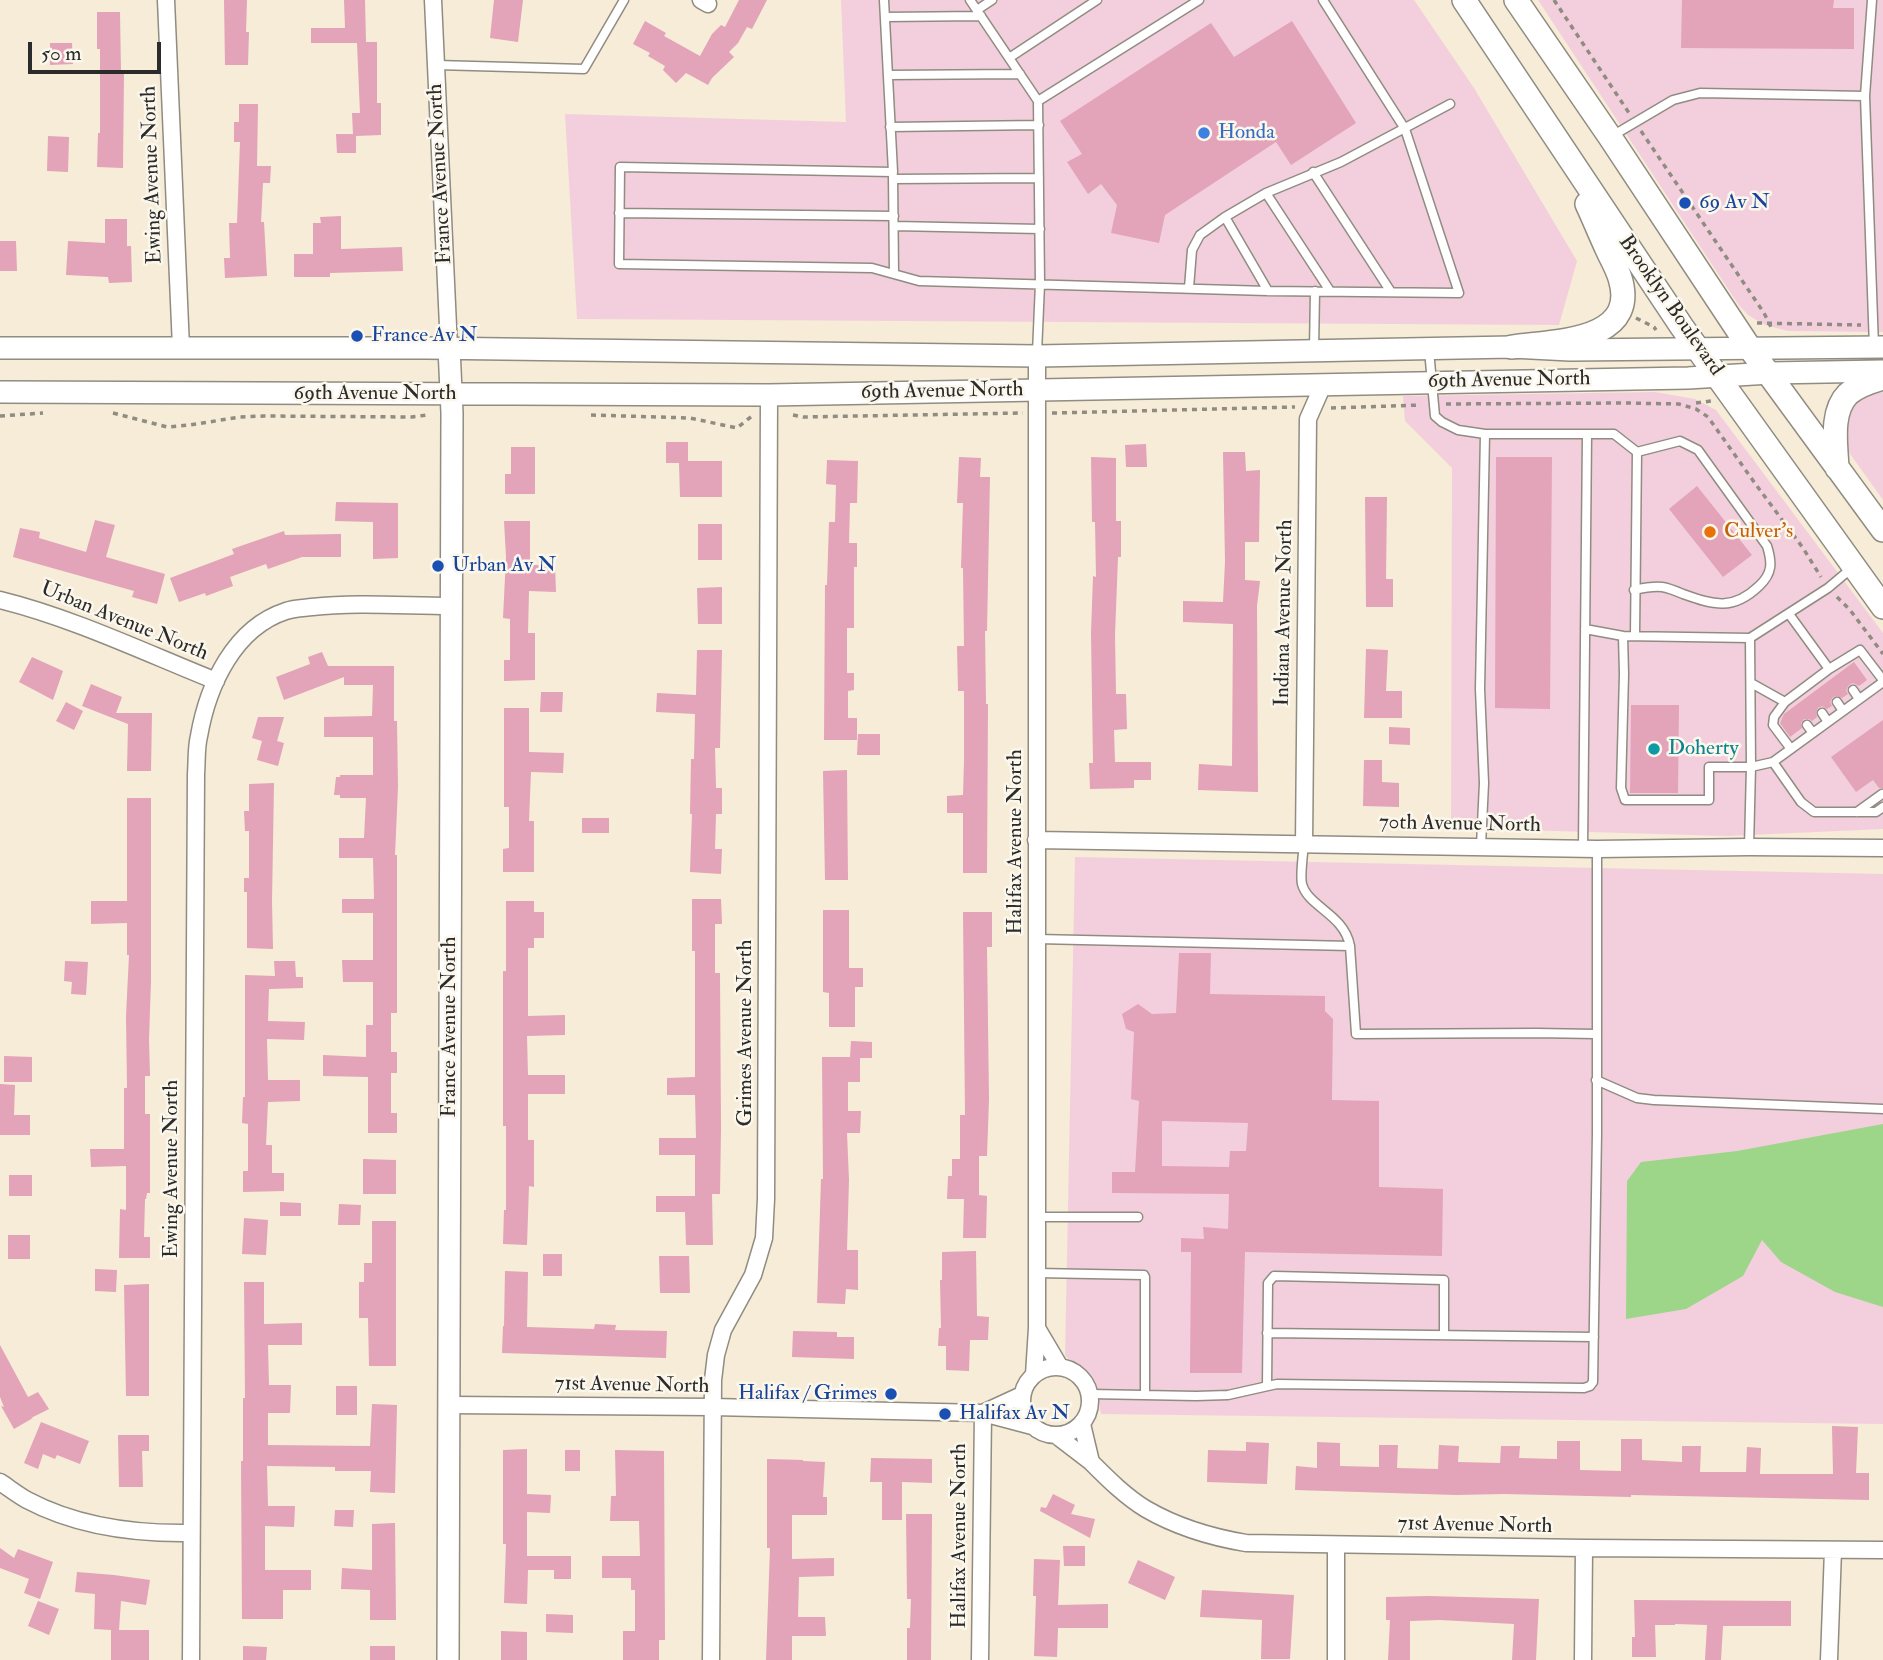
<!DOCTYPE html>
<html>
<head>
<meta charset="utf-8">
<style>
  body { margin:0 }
  #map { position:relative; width:1883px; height:1660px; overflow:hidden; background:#f6ecd7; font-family:"IM FELL Double Pica",serif }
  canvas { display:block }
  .scale { position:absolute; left:28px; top:42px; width:133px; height:32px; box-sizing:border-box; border:4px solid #2b2b2b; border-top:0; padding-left:9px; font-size:21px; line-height:24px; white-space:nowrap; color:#2b2b2b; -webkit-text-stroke:5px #fbf7ec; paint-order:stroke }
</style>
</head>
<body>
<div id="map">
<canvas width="1883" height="1660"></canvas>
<div class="scale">50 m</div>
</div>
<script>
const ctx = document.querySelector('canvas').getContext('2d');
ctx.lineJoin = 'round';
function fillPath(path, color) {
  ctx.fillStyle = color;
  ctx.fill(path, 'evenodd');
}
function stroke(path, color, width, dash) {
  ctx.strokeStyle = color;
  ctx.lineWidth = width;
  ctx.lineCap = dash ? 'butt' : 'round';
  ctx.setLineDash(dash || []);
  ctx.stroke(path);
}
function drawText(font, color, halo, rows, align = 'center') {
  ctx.font = font + ' "IM FELL Double Pica",serif';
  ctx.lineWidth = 5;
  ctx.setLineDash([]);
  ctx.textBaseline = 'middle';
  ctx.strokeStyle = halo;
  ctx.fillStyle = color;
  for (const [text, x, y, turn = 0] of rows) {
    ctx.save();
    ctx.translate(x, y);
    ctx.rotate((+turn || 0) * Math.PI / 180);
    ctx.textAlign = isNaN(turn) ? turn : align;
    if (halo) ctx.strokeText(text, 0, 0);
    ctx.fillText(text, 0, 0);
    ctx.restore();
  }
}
fillPath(new Path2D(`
  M841 0H1414L1474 88 1577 261 1559 325 577 319 565 114 846 122Z
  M1538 0H1883V332L1788 331 1765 325 1748 315 1738 304Z
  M1655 392 1695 399 1716 410 1883 633V829L1727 836 1451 828 1452 468 1405 421 1403 396Z
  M1883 392V500L1848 451 1842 438 1843 417 1856 402 1869 394Z
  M1075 857 1883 874V1424L1101 1414 1093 1377 1065 1356Z`), '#f3cfde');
fillPath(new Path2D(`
  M1883 1124V1307L1835 1292 1781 1262 1762 1240 1743 1276 1686 1309 1626 1319 1627 1181 1641 1162 1737 1151Z`), '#9dd689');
fillPath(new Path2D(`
  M224 0H247L246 32H249L248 65H225Z
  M344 0H365L366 42H377V103H381V135L356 136V153H337L336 134H353L352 113H360L357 43H311V28H345Z
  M494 0H523L518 42 490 38Z
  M739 0H767L752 29 747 27 738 43 729 52 734 57 712 78 708 85 686 73 676 83 663 70 665 66 648 56 650 53 633 44 645 21 666 33 664 36 700 56 712 34 721 25 725 27Z
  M1682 0H1834L1833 8H1854V49L1681 48Z
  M97 12H120L121 72H124L123 168 97 167 98 133H100V49H97Z
  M1292 21 1356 123 1291 165 1276 142 1165 215 1159 243 1111 233 1117 205 1101 184 1088 194 1067 162 1082 154 1060 121 1211 23 1234 57Z
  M50 43H72L73 64 50 65Z
  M239 104H258L257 166H271L270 183H263L261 222H264L267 276 225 278 224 258H230L229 223H237L240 142H234V122H239Z
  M48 136 69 137 68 172 47 171Z
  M341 216V249L402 247 403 271 330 273V277H294V254H313V223H321L320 217Z
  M105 219H127V246H131L132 282 109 283 108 277 66 275 68 241 105 243Z
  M0 241H16L17 271H0Z
  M666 442H688V461H722V497H680L679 463H666Z
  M1146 444 1147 467H1126L1125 445Z
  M511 447H535V494H505V474H511Z
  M1223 452H1245L1246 471 1260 470 1259 542H1245V580L1260 581 1257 606 1258 792 1198 790 1199 764 1232 766 1233 624 1183 622V601L1223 602 1225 562Z
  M959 457 981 458 980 477H990L987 631H985L986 704H988L987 873H963V813H947V796L963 795 964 761V691H958L957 646H964L963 568H961L963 503H957Z
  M1091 457 1116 458V521H1121V557H1118L1115 635 1116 694H1126L1127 729 1114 730 1115 762H1151V780H1134V788L1090 789 1089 763H1093L1091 633 1093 576 1096 577 1095 522H1092Z
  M1496 457H1552L1550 709 1495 708Z
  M827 460 858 461 857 503H850L849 543H857V567H854V628H847V673H854V690L848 691V718H857V740H824L825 585H827L829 522H835L836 485 826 484Z
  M1697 486 1752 555 1723 577 1669 509Z
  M1365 497H1387L1386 579H1393V607H1366Z
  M336 502 398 503V558L373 559V522L335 521Z
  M95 520 115 525 106 557 165 574 157 604 132 597 134 591 13 557 20 528 40 532 39 538 86 552Z
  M504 521H530V565H555L556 592 529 591 528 633H535V680L504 681V660H510V619L503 618 506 557Z
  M698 524H722V560H698Z
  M284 531 285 535 341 534V557H302L268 569 266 564 230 577 233 586 206 596 205 593 179 602 170 578 234 554 232 549Z
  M722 587V624H698L697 588Z
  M1366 649 1388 650 1386 691H1402V718H1364Z
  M697 650H722L720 748H715L716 788H722V814H716L715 849H722L721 874 690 872 692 814H690L691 759H694L695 714 656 712 657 693 696 695Z
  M322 652 328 666H394V721H397L398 787 395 855H397V1013H391V1052H397V1073H391V1113H397V1133H368V1077L323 1076V1055L366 1057V1025H373V982H343L342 960H373V913H342V899H374L373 858H339V838H364L366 798H340V795H334L336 777H340V775H373V737H324V717L372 716 373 685H344V677L284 700 276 677 310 664 308 657Z
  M32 657 63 671 53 700 19 682Z
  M1854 662 1867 680 1859 686 1853 683 1849 685 1846 690 1848 694 1842 698 1837 696 1833 697 1830 702 1832 706 1827 709 1822 706 1818 708 1816 713 1817 717 1812 721 1809 719H1804L1801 723 1802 728 1790 737 1780 723 1784 714Z
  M91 684 122 697 116 713H152L151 771H127L128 724 82 706Z
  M541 692H563L562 712H540Z
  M66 702 83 711 74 730 56 721Z
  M1631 705H1679L1678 793H1630Z
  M504 708H529V752L564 753 563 773 531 772 529 821H534V872H503V849L509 848V807H504Z
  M258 717H284L277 741 284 743 278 766 257 760 262 741 252 738Z
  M1883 720V788H1879L1873 780 1856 792 1831 757Z
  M1389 727 1410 728V745L1389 744Z
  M858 734H880V755H857Z
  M1364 760H1382V782L1399 783V807L1363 806Z
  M847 770 848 880H825L823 771Z
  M274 783 272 901 273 949 247 948V892H244V878H249V831H245L244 811H249V784Z
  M127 798H151V980L149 1040 150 1076H145V1114H150V1193H147L146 1199H145L144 1237H150V1258H119L120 1209 126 1210V1166L91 1167 90 1149H124V1088H127L126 1016 129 955H127V923L91 924V901H127Z
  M582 818H609V833H582Z
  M692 899H721L722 924H715V973H720L721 1128 720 1194H712L713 1245H686L685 1212H656V1196H695V1155H659V1138H696L695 1095H667V1078L695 1077V951H692Z
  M506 901H534V912H544V938H534V948H528V1016L565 1015V1035L527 1036 528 1075H565V1094H528V1140H534V1187L529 1186 527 1245 503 1244 504 1210H506V1126H503V971H506Z
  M823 910H849V968H863V987H855V1027H829V993L823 992Z
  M963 912H992V947H987L989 1099 987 1156H979V1195L987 1196 986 1238H963L964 1199H947L948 1176H952V1159H960V1115H965Z
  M1179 953H1211L1210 994 1325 996V1011L1333 1019 1332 1100 1379 1101V1187L1443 1189 1442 1256 1245 1252 1242 1373H1190L1191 1252H1181V1238L1204 1239 1203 1227 1228 1229 1229 1194 1112 1193V1172H1135L1139 1101 1131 1099 1134 1032 1126 1029 1122 1014 1138 1004 1152 1014 1176 1013ZM1162 1121 1248 1123 1246 1151H1230L1229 1167 1162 1166Z
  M65 961 88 962 86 995 71 994 72 982 64 981Z
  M274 961H295L296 977H303V988L269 989 268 1021 305 1022 304 1040 267 1039 268 1080H300V1101L268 1102 266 1145H272V1173H284V1191L243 1192V1171H248V1124L242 1123 243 1097H245V975L275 976Z
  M851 1041 872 1042V1058H860V1082H848V1111H861L860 1133H847L849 1180 847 1250H858V1290L846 1289 845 1304 817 1303 821 1179H823L822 1057H850Z
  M4 1056 32 1057V1082H4Z
  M0 1084 15 1085 14 1115H30V1135H0Z
  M363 1159 396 1160V1194H363Z
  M9 1175H32V1196H9Z
  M280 1202 301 1203V1216H280Z
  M339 1204 361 1205 360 1225H338Z
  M244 1218 268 1220 266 1255 242 1254Z
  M372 1221H396V1366H369L368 1318H359V1282H364V1263H372Z
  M8 1235H30V1259H8Z
  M976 1251 977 1316 989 1317 988 1340H970L969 1371 946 1370V1346H938L939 1328H941L940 1280H942V1252Z
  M543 1254H562V1276H543Z
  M659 1256H689L690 1293H660Z
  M95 1269 117 1270 116 1292 95 1291Z
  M505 1271 528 1272 527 1327 594 1329 595 1324 616 1325 615 1330 667 1331 666 1358 502 1353 503 1326H504Z
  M244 1282H264V1324L302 1323V1345H268L269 1385H291L290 1413H268V1445L370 1446 372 1404 397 1405 395 1493 370 1492 371 1471H335V1467L267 1466 268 1506H295L294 1527 265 1526V1570H311V1590H283V1619H242L241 1461H243V1398H245Z
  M149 1284V1396H126L124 1285Z
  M793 1331 837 1332V1337H854V1359L792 1357Z
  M0 1345 28 1397 38 1392 49 1409 31 1418H33L14 1429 1 1406 4 1407 0 1397Z
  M336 1386H357V1415H336Z
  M41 1422 89 1441 80 1464 57 1455 55 1459 43 1454 38 1469 24 1463Z
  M1832 1426 1858 1427 1856 1473H1869V1500L1631 1495V1497L1504 1494 1456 1495 1295 1490 1296 1466 1317 1468V1442L1340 1443V1466L1379 1467V1445H1398L1397 1468 1438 1469 1439 1445 1459 1446 1458 1462 1500 1463 1501 1446H1520L1519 1458 1557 1459V1441H1580V1470L1621 1471V1439H1642V1460L1682 1462V1446H1701L1700 1472H1746L1747 1447 1761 1448 1760 1474H1833Z
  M118 1435H149V1451H142L143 1487H119Z
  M1246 1442 1269 1443 1267 1484 1207 1482 1208 1450 1246 1451Z
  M527 1449V1494L551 1495 550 1513 527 1512V1556H571V1579H554V1570H528L527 1604 504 1603 506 1544H503V1450Z
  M565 1450H580V1471H565Z
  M615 1450 664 1451 665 1640H659V1660H623V1631H635V1590H631V1578H602V1556H640L639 1521H610L611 1496H616Z
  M871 1458 932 1459V1483L902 1482V1520H882V1482H870Z
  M767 1459 803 1460V1461L825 1462 823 1497H827V1515H792V1559L834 1558V1576L799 1577 798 1617H825L826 1636H792V1660H766L770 1548H767Z
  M1053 1494 1075 1505 1071 1514 1095 1519 1090 1538 1040 1511 1041 1507 1046 1508Z
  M335 1510H354L353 1527 334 1526Z
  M906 1514H932L931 1660H907V1628H910L911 1599H907Z
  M395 1523 396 1620H370V1590L341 1589 342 1568 372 1570V1524Z
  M1063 1546H1085V1566H1064Z
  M0 1548 14 1558 18 1549 53 1562 40 1599 24 1593 29 1579 0 1568Z
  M1034 1559 1060 1560 1058 1605 1108 1604V1628H1058L1057 1657 1034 1656 1036 1596H1033Z
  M1138 1560 1175 1577 1165 1600 1128 1583Z
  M77 1572 114 1575 150 1580 146 1605 121 1601 119 1630H149V1660H111V1630L94 1629 95 1594 75 1592Z
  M1202 1590 1294 1595 1290 1659H1261L1262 1620 1200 1617Z
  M1428 1596 1539 1599 1536 1660H1512L1514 1624 1440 1620 1410 1621V1660H1388L1390 1620H1386V1597Z
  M1634 1600 1791 1601V1626H1723L1721 1660H1705L1707 1625 1675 1624V1625H1655L1656 1657H1632V1637H1635Z
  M38 1601 59 1609 49 1635 28 1626Z
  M546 1614 573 1615V1633L546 1632Z
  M501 1631 527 1632V1660H501Z
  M243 1646 267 1647 266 1660H243Z
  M370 1646H395V1660H370Z`), '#e3a3b8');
const service = new Path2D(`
  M884 0 893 172 620 167 619 264 872 268 919 281 1268 291 1459 293 1405 129 1323 0
  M970 0 1038 101
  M1872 0 1865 96 1874 347
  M977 10 992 0
  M885 17 981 16
  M1009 58 1097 0
  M436 65 584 69 624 0
  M888 75 1020 74
  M890 127 1039 125
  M1612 136 1673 100 1700 93 1865 96
  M1313 172 1391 292
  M893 176 894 274
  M893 179 1039 178
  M1266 193 1330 291
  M619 213 894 216
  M1225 217 1268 291
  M894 226 1040 229
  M1189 288 1192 250 1200 235 1225 217 1266 193 1341 162 1450 104
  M1314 350 1315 291
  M1429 350 1435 416 1442 422 1458 430 1485 434H1614L1637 452 1635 635
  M1037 353 1040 284 1038 101 1199 0
  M1634 590C1643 588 1652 586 1662 587 1669 588 1676 591 1683 594 1714 605 1733 611 1759 586 1773 573 1772 562 1767 546L1698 450 1680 441 1637 452
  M1789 614 1829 669 1860 650 1883 680
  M1585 629 1623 636 1750 638 1828 588 1853 567
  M1623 636 1624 674 1621 788 1625 800H1709V767H1751L1773 762 1883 682
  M1751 683 1785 702 1829 669
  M1853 690 1859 699
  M1785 702 1774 717 1773 725 1791 749
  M1837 702 1843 711
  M1822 713 1828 722
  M1807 725 1813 733
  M1773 762 1801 802 1814 812H1876L1883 807
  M1857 812 1882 794
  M1304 844C1303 854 1300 876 1302 884 1308 907 1344 914 1350 946
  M1481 846 1484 783 1480 689 1485 434
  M1749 847 1751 767 1750 638
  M1583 848 1587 435
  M1037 939 1350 946 1356 1034 1536 1033 1596 1034
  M1596 1080 1637 1098 1654 1100 1883 1109
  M1037 1217H1138
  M1037 1273 1144 1275 1145 1277V1395
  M1267 1333 1594 1337
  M1267 1386 1268 1283 1274 1276 1444 1280V1335
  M1090 1394 1196 1396 1228 1395 1277 1384 1584 1388 1590 1386 1593 1382 1597 1133V849`);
const minor = new Path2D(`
  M166 0 181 348
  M433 0 449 348
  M701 0 708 4
  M0 600C73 618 146 653 216 681
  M1036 840 1597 849 1749 847 1883 848
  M1304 844 1308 419 1323 385
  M1037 1328V356
  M1022 1401a34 34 0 1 1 68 0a34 34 0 1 1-68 0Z
  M1034 1375 1037 1328 1060 1367
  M449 1405 712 1407 983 1413 1032 1426
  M983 1413 1022 1395
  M1057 1436 1091 1462 1082 1424
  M1091 1462C1108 1479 1126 1497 1146 1509 1177 1527 1210 1537 1246 1543L1584 1548 1883 1550
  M0 1482C9 1488 18 1495 27 1500 78 1527 135 1534 191 1533
  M1336 1545V1660
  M191 1660 196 774C197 761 196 748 199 736 208 685 234 628 286 611 294 608 304 608 312 607 358 602 405 606 451 606
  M711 1660 713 1380 716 1355 723 1330 753 1275 764 1238 766 1199 769 395
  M980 1660 983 1413
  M1583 1660 1584 1548
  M1829 1660 1833 1550`);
const tertiary = new Path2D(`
  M0 348H427L1037 356 1512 347 1570 350 1883 347
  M0 392 769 395 1688 378 1770 373 1883 371
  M448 1660 452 413 449 348`);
const secondary = new Path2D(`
  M1464 0 1682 327 1883 607
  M1516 0 1610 137 1749 347 1883 530
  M1512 347C1552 341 1640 343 1620 278 1617 268 1611 258 1607 249 1600 234 1594 219 1587 204
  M1837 468C1836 445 1830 412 1848 394 1857 386 1872 381 1883 378`);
stroke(service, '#908c81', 11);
stroke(minor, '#908c81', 19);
stroke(tertiary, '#908c81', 24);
stroke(secondary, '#908c81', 26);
stroke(new Path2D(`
  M1554 0 1629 113
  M1641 131 1764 313 1772 329
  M1636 318 1654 327 1656 330
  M1757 323 1861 325
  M1696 403 1711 401
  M1446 404 1625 403 1679 404 1696 409 1708 417 1754 482 1803 548 1821 577
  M1331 408 1421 405
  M113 413 167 427 190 425 240 417 264 416 412 417 427 415
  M1052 413 1295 407
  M591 415 690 418 737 428 752 416
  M793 415 803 417 1023 413
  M0 416 43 413
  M1837 597 1850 610 1883 654`), '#908c81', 3.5, [5, 5]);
stroke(service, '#fff', 8);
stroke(minor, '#fff', 16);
stroke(tertiary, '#fff', 21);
stroke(secondary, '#fff', 23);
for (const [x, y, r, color] of [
  [1204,133,7,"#3f7fe0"],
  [1685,203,7,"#1a4fb4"],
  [357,336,7,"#1a4fb4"],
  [1710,532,7,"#e8710a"],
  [438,566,7,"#1a4fb4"],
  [1654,749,7,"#0f9aa8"],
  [891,1394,7,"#1a4fb4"],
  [945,1414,7,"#1a4fb4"]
]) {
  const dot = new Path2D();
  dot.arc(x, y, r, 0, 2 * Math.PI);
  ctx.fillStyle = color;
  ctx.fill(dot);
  stroke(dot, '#fbf7ec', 2.5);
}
drawText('21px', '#366cbe', '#fbf7ec', [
  ["Honda",1218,133]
], 'left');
drawText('21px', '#2b2b2b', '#fbf7ec', [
  ["France Avenue North",441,174,-93],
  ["Ewing Avenue North",153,175,-92],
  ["Brooklyn Boulevard",1670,306,55],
  ["69th Avenue North",1509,381,-1],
  ["69th Avenue North",942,392,-1],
  ["69th Avenue North",375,394],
  ["Indiana Avenue North",1285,613,-89],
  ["Urban Avenue North",124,622,22],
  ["70th Avenue North",1460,825,1],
  ["Halifax Avenue North",1016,842,-90],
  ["France Avenue North",450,1027,-90],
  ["Grimes Avenue North",746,1033,-90],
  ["Ewing Avenue North",172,1169,-90],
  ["71st Avenue North",632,1386,1],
  ["71st Avenue North",1475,1526,1],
  ["Halifax Avenue North",960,1536,-90]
]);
drawText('21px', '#164399', '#fbf7ec', [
  ["69 Av N",1699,203],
  ["France Av N",371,336],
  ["Urban Av N",452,566],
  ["Halifax / Grimes",877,1394,"right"],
  ["Halifax Av N",959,1414]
], 'left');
drawText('21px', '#c56008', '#fbf7ec', [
  ["Culver's",1724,532]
], 'left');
drawText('21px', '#0d838f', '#fbf7ec', [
  ["Doherty",1668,749]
], 'left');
</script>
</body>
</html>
